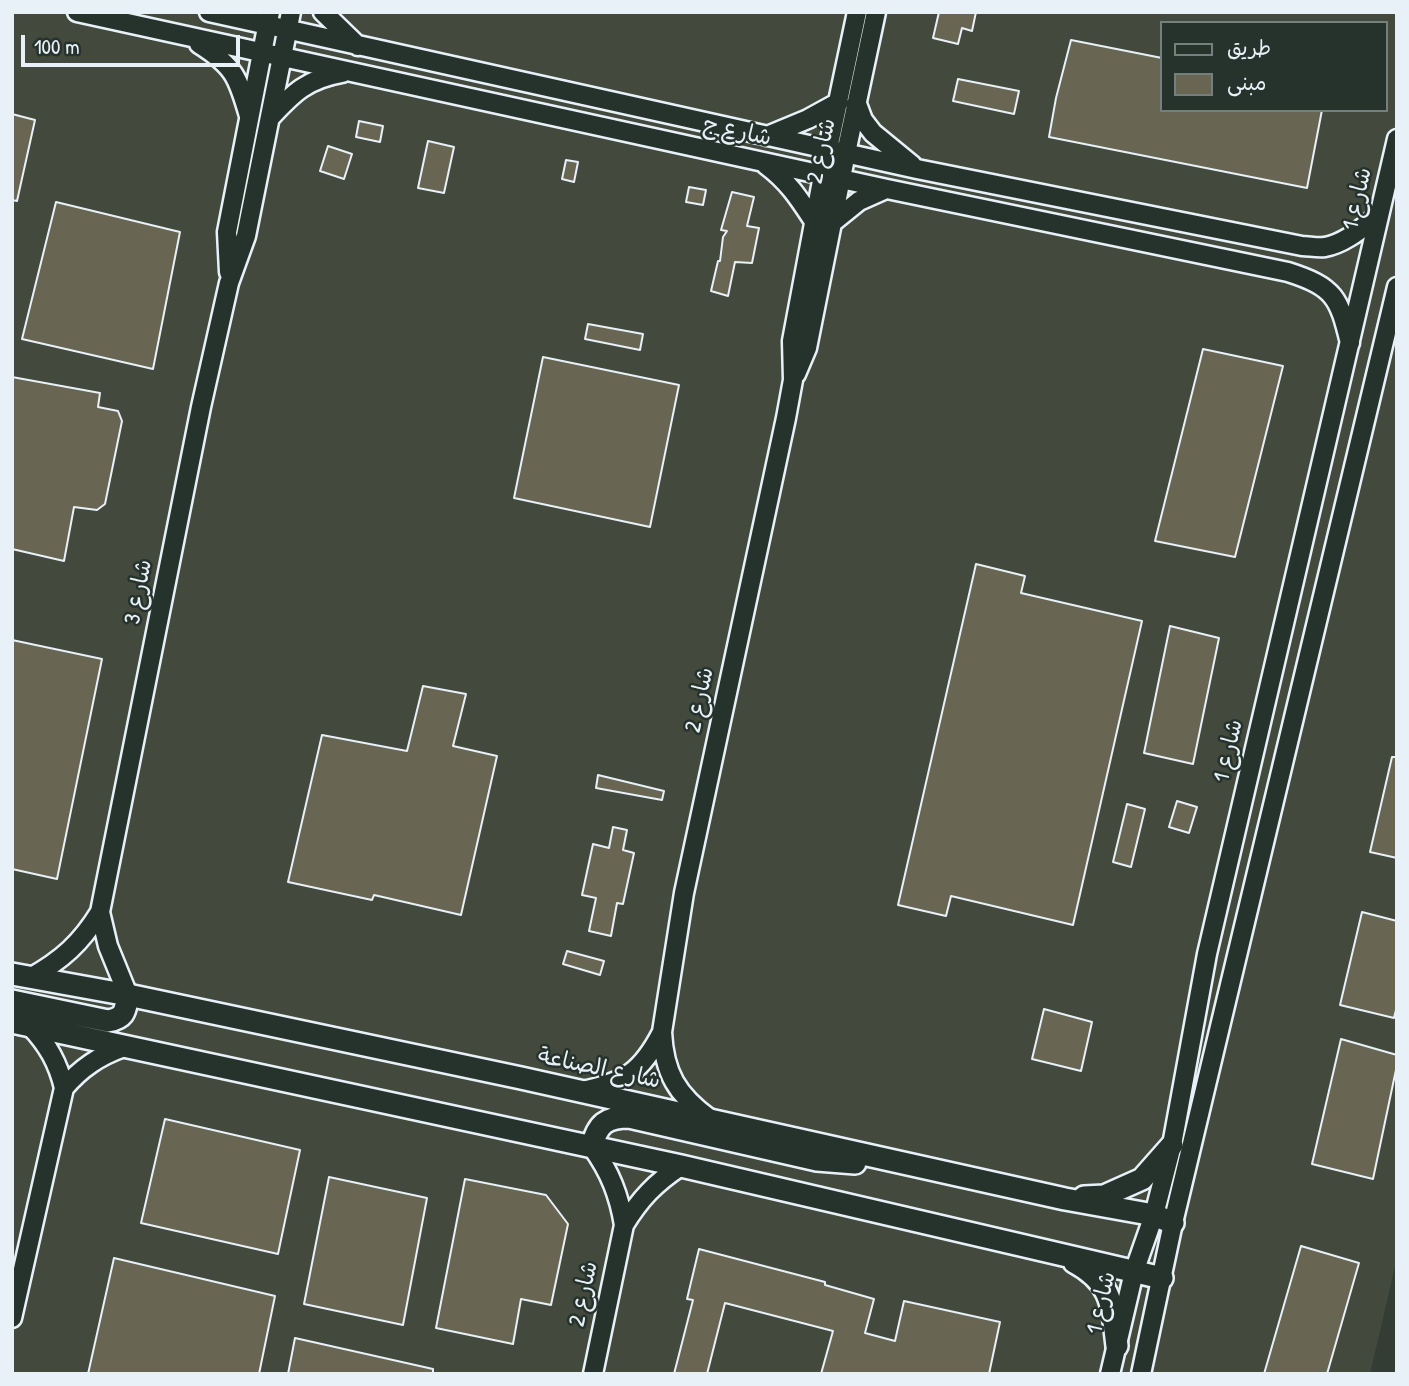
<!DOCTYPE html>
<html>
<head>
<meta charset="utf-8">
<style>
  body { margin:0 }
  #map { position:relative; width:1409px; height:1386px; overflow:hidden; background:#333d34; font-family:"Patrick Hand","Playpen Sans Arabic",sans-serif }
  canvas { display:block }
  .frame { position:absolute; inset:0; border:14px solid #e8f1f8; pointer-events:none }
  .legend { position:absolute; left:1160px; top:21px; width:228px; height:91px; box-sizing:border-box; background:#26332d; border:2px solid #747f7e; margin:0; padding:9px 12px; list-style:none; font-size:21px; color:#e8f1f8 }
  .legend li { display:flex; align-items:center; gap:14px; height:35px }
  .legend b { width:35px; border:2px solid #747f7e }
  .scale { position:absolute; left:21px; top:35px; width:219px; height:32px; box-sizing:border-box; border:4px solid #e8f1f8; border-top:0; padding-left:9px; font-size:21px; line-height:24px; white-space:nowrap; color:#e8f1f8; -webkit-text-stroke:5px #26332d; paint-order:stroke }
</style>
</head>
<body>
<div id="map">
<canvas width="1409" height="1386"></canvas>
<div class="frame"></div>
<ul class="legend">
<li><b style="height:9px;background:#26332d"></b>طريق</li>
<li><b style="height:19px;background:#686652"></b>مبنى</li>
</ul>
<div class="scale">100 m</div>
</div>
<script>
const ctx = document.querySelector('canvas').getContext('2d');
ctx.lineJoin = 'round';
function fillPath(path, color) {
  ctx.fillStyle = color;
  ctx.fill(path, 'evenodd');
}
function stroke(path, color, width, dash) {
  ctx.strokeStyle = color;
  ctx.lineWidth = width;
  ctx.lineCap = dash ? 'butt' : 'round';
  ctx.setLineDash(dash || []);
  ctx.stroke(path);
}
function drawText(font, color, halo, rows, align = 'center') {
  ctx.font = font + ' "Patrick Hand","Playpen Sans Arabic",sans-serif';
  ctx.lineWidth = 5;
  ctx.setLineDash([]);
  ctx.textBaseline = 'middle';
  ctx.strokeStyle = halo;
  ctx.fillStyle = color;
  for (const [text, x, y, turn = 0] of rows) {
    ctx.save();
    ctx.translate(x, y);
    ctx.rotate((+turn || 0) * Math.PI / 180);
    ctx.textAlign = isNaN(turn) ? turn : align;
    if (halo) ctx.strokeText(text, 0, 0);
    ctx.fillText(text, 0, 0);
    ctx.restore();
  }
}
fillPath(new Path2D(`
  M12 12H1397V1258L1370 1374H12ZM1162 23H1386V110H1162Z`), '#43493d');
const building = new Path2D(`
  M939 12H976L972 31 962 28 958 44 933 38Z
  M1071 40 1162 58V110H1322L1307 188 1049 137 1056 98Z
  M958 79 1019 91 1014 114 953 101Z
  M12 114 35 120 17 201 12 200Z
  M359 121 383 126 380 142 356 137Z
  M428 141 454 147 444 193 418 188Z
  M328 146 352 154 344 179 320 171Z
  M566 160 578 162 574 182 562 179Z
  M689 187 706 190 703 205 686 202Z
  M732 192 754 197 747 226 759 228 752 263 735 262 728 296 711 291 718 261H720L723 237 727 231 721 230Z
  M56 202 180 232 153 369 22 339Z
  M588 324 643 334 640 350 585 339Z
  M1203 349 1283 366 1235 557 1155 541Z
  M543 357 679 385 650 527 514 498Z
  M12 377 100 393 98 407 118 411 122 421 105 504 97 510 74 507 64 561 12 549Z
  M976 564 1025 576 1021 593 1142 621 1073 925 951 896 946 916 898 905Z
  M1170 626 1219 638 1193 764 1144 753Z
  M12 640 102 659 57 879 12 869Z
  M423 686 466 694 453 746 497 756 461 915 374 895 372 900 288 882 322 735 407 751Z
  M1392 757H1397V858L1370 852Z
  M598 775 664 791 662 800 596 788Z
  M1177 801 1197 807 1189 833 1169 827Z
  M1127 804 1145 809 1131 867 1113 862Z
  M613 827 627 830 623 850 634 853 623 904 617 903 611 936 589 931 596 898 582 895 593 844 609 848Z
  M1362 912 1397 921V1006L1394 1018 1340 1005Z
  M567 951 604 961 600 975 563 964Z
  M1044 1009 1092 1022 1081 1071 1032 1059Z
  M1341 1039 1397 1055V1065L1373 1179 1312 1164Z
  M165 1119 300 1150 278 1254 141 1223Z
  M329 1177 427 1198 403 1325 304 1304Z
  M465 1179 546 1195 568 1224 551 1305 521 1299 513 1344 436 1328Z
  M1301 1246 1359 1263 1327 1374H1264Z
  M699 1249 825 1282V1285L874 1299 865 1333 895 1341 904 1301 1000 1322 989 1374H821L833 1331 725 1303 707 1374H674L693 1300 687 1299Z
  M114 1258 275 1296 259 1374H88Z
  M295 1338 433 1369V1374H288Z`);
fillPath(building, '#686652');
stroke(building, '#e8f1f8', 2);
const minor = new Path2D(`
  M77 12 887 189 1288 272C1335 287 1339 298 1350 343
  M209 12 917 169 1302 246C1309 246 1317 248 1325 247 1346 243 1363 227 1379 215
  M323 12 358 46
  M199 44C234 66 238 77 249 116
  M857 104 863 120 873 133 912 165
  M270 118C293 93 307 79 342 73
  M767 136 808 119 839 102
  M766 165C789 182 800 200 815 223
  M833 222 859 201 886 189
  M229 272 227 232 270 12
  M796 374 807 348 846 153 876 12
  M100 912 108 946 128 995
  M30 978C62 960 81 943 100 912L201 407 229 283 246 236 291 12
  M64 1088C81 1068 99 1056 124 1047
  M582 1091C626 1082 642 1071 662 1032
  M710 1119C677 1095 664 1073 662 1032L684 893 786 418 793 380 792 341 828 149 857 12
  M592 1147C610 1172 619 1195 624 1225
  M12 1318 64 1088C58 1063 48 1045 30 1026
  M593 1374 624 1225C640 1199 655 1183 681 1166
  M1110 1374 1134 1272 1154 1215 1172 1145 1207 954 1397 139
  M1141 1374 1173 1223 1397 287`);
const tertiary = new Path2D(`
  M12 974 128 995 521 1078 1065 1199 1154 1215 1173 1223
  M12 1001 108 1021C126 1018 125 1010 128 995
  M12 1022 681 1166 1162 1278
  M592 1147C597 1124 606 1117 629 1117L817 1160 855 1163
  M1084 1197 1104 1196 1142 1179 1172 1145
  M1074 1262C1113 1283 1112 1306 1117 1346`);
stroke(minor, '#e8f1f8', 23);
stroke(tertiary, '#e8f1f8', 26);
stroke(minor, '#26332d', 18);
stroke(tertiary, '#26332d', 21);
drawText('23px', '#e8f1f8', '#26332d', [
  ["شارع ج",737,132,12],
  ["شارع 2",822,151,-78],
  ["شارع 1",1358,199,-77],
  ["شارع 3",139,592,-79],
  ["شارع 2",700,700,-78],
  ["شارع 1",1229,751,-77],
  ["شارع الصناعة",599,1069,12],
  ["شارع 2",584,1294,-78],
  ["شارع 1",1102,1303,-77]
]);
</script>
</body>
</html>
